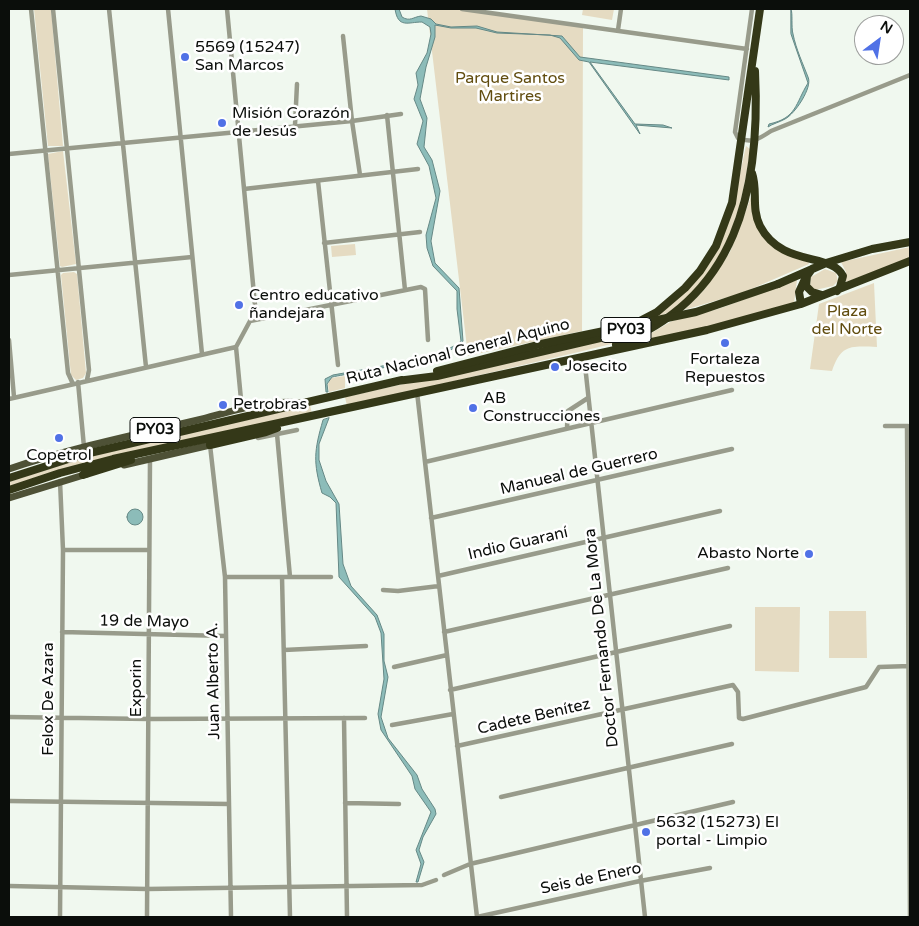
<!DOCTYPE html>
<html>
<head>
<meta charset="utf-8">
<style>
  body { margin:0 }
  #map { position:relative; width:919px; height:926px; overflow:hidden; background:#f0f8ef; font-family:"Varela Round",sans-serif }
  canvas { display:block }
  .frame { position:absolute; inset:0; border:10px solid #0b0e0b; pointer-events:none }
  .north { position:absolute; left:854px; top:15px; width:50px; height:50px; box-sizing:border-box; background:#fff; border:1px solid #9d9f9d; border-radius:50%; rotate:31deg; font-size:14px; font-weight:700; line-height:20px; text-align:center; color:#0b0e0b }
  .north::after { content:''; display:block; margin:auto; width:18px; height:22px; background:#5071e6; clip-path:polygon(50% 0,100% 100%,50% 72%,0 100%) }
</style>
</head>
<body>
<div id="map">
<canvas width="919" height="926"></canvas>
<div class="frame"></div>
<div class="north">N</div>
</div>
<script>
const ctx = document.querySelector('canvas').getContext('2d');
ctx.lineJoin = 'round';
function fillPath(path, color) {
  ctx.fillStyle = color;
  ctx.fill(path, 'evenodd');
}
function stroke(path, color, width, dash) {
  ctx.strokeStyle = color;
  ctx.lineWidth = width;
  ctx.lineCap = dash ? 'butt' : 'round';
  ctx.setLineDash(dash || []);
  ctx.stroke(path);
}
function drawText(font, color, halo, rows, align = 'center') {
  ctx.font = font + ' "Varela Round",sans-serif';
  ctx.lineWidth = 5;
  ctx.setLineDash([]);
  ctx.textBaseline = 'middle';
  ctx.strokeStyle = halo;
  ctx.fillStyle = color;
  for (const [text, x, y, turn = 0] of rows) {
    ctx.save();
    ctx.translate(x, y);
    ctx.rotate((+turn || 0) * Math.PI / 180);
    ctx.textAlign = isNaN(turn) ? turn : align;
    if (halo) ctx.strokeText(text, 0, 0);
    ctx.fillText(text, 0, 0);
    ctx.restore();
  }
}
fillPath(new Path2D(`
  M34 9H51L63 146H48Z
  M427 9H470L583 25 582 331 468 356Z
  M583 9H614L612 20 582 15Z
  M746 146 750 149C743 204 730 254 690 294 677 307 673 313 655 317L665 309 722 240 731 215Z
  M63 151 76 264 62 267 60 266 48 154Z
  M751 197 757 225 792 257 808 261 809 264 742 293 684 310 704 290 730 252Z
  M355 244 356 255 332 257 331 246Z
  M910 247V258L846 282V272L841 262Z
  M825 269 836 273 838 281 833 286 815 290 810 286 811 277Z
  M74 272 77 274 86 373 83 378 76 380 71 375 61 275 63 273Z
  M797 280 794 303 723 324 636 342 672 321 718 309Z
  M874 283 877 347C851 346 841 344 832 371L810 369 819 304Z
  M655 325 615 343 583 351 347 406 345 397 614 337Z
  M345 376V388L329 392 328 384 331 378Z
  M310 405 312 414 9 488V482L58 464Z
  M755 607H800L799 672 755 671Z
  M829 611H866L867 658H829Z`), '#e5dbc2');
const water = new Path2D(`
  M395 9H399L402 17C410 22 413 17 421 16L431 19 436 24 451 27 477 26 497 32 562 36 580 57 729 77V80L590 62 635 124 663 125 672 128 636 125 640 134 589 62 579 60 560 38 550 35 497 33 476 28H451L435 25V37L426 67 420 99 427 118 424 147 432 160 440 191 431 241 435 263 459 288 463 341C452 359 356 372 332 377L327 384 328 392H326L325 379 333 375C355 371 449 356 461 341L457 309V291L433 266 427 248 426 235 436 198 429 166 417 144 423 121 414 99 418 85 416 73 427 53 431 34 430 27 422 22C408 22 398 29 395 9Z
  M791 9C793 13 791 27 793 34 796 49 803 64 808 77 813 87 795 114 785 119 780 122 772 124 768 127L769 124C797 118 795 104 808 83L791 34Z
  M329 418 319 444V460L326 481 339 504 343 564 351 586 377 615 384 634V661L388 677 381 717 388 738 417 775 422 789 435 809 436 814 423 837 419 850 424 862 418 882H416L421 864 416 850 431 812 415 789 412 776 381 730 378 714 384 679 381 633 375 617 339 577 336 503 330 497 322 493C313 462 314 451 323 420Z
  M127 517a8 8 0 1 1 16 0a8 8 0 1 1-16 0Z`);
fillPath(water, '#8cbcb9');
stroke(water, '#658885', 1);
stroke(new Path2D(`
  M31 9 68 373 73 384
  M53 9 89 370 87 380
  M109 9 146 367
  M168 9 202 354
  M227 9 255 305 250 321 236 347 242 410
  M462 9 747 49
  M752 9 735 132 738 138C752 144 759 139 771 131L910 75
  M618 30 621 9
  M343 36 352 121 360 175
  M387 115 405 290
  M295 125 297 84
  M9 154 352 121 401 114
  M318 181 338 365
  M244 189 418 169
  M324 243 420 232
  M9 275 192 257
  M250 321 421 287 425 289 428 340
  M9 340 14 397
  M584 356 645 917
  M78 382 84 447
  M417 392 477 917
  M9 399 236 347
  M885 426H908
  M907 426 910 917
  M567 427 568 411 588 398
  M277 434 290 577
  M258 438 297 430
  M210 445 225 577 231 917
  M425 462 732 390
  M431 518 732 449
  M63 550H149
  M438 576 720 511
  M225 577H331
  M282 577 290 917
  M383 590 398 591 439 586
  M62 632 226 636
  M444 632 728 568
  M284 650 366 646
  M394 667 447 655
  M450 690 730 626
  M9 717 149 719 365 718
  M344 718 347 917
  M392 725 453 714
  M457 746 733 685 738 692 739 718 743 719 866 687 879 667 910 666
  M501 797 732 744
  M9 801 229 804
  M345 803 399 804
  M444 875 470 864 733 802
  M9 886 147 889 422 885 436 880
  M60 917 63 550 60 481
  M147 917 150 459
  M477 917 640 881 710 868`), '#989b8b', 4.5);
stroke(new Path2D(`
  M124 465 210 445
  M9 469C71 448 135 435 198 420 230 412 267 399 300 403
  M9 498 87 474`), '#4e5136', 7);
stroke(new Path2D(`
  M752 173C758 190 751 208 760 226 782 268 832 252 843 276L840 287 837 291
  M812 269 807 276 806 286 812 292 822 295
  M778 284 826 263 872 249 910 242
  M801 304 799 292 806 277
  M616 345C737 299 761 189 755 71
  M397 381 437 376 613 335 657 312 685 288 700 271 716 246 732 203 760 9
  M210 445 266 432 277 428
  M83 475 131 460
  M9 478 81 455 402 380
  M9 490 60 473 113 459 707 330 801 304 910 261`), '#343818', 8);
stroke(new Path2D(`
  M437 371 541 344 696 312 778 284`), '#343818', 8);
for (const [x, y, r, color] of [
  [185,57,5,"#5071e6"],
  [222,123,5,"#5071e6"],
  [239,305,5,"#5071e6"],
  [725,343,5,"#5071e6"],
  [555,367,5,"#5071e6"],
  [223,405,5,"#5071e6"],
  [473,408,5,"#5071e6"],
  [59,438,5,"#5071e6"],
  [809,554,5,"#5071e6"],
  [646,832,5,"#5071e6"]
]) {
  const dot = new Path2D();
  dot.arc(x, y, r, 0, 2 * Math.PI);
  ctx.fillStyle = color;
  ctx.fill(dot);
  stroke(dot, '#fff', 2);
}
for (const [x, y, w] of [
  [626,330,50],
  [155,430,50]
]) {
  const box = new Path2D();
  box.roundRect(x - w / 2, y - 12.5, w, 25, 4);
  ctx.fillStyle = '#fff';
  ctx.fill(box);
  stroke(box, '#0b0e0b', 1);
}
drawText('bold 15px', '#0b0e0b', null, [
  ["PY03",626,330],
  ["PY03",155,430]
]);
drawText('16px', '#0b0e0b', '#fff', [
  ["5569 (15247)",195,48],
  ["San Marcos",195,66],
  ["Misión Corazón",232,114],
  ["de Jesús",232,132],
  ["Centro educativo",249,296],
  ["ñandejara",249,314],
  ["Fortaleza",725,360,"center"],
  ["Repuestos",725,378,"center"],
  ["Josecito",565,367],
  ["AB",483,399],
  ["Construcciones",483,417],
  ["Petrobras",233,405],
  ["Copetrol",59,456,"center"],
  ["Abasto Norte",799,554,"right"],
  ["5632 (15273) El",656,823],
  ["portal - Limpio",656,841]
], 'left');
drawText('16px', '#614c0e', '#fff', [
  ["Parque Santos",510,79],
  ["Martires",510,97],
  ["Plaza",847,312],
  ["del Norte",847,330]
]);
drawText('16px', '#0b0e0b', '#fff', [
  ["Ruta Nacional General Aquino",458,352,-14],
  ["Manueal de Guerrero",579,472,-13],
  ["Indio Guaraní",518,544,-13],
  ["19 de Mayo",144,622,1],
  ["Doctor Fernando De La Mora",602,638,-96],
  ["Juan Alberto A.",214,681,-91],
  ["Exporin",137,688,-90],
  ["Felox De Azara",49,699,-90],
  ["Cadete Benítez",534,717,-13],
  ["Seis de Enero",591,879,-12]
]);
</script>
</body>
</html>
